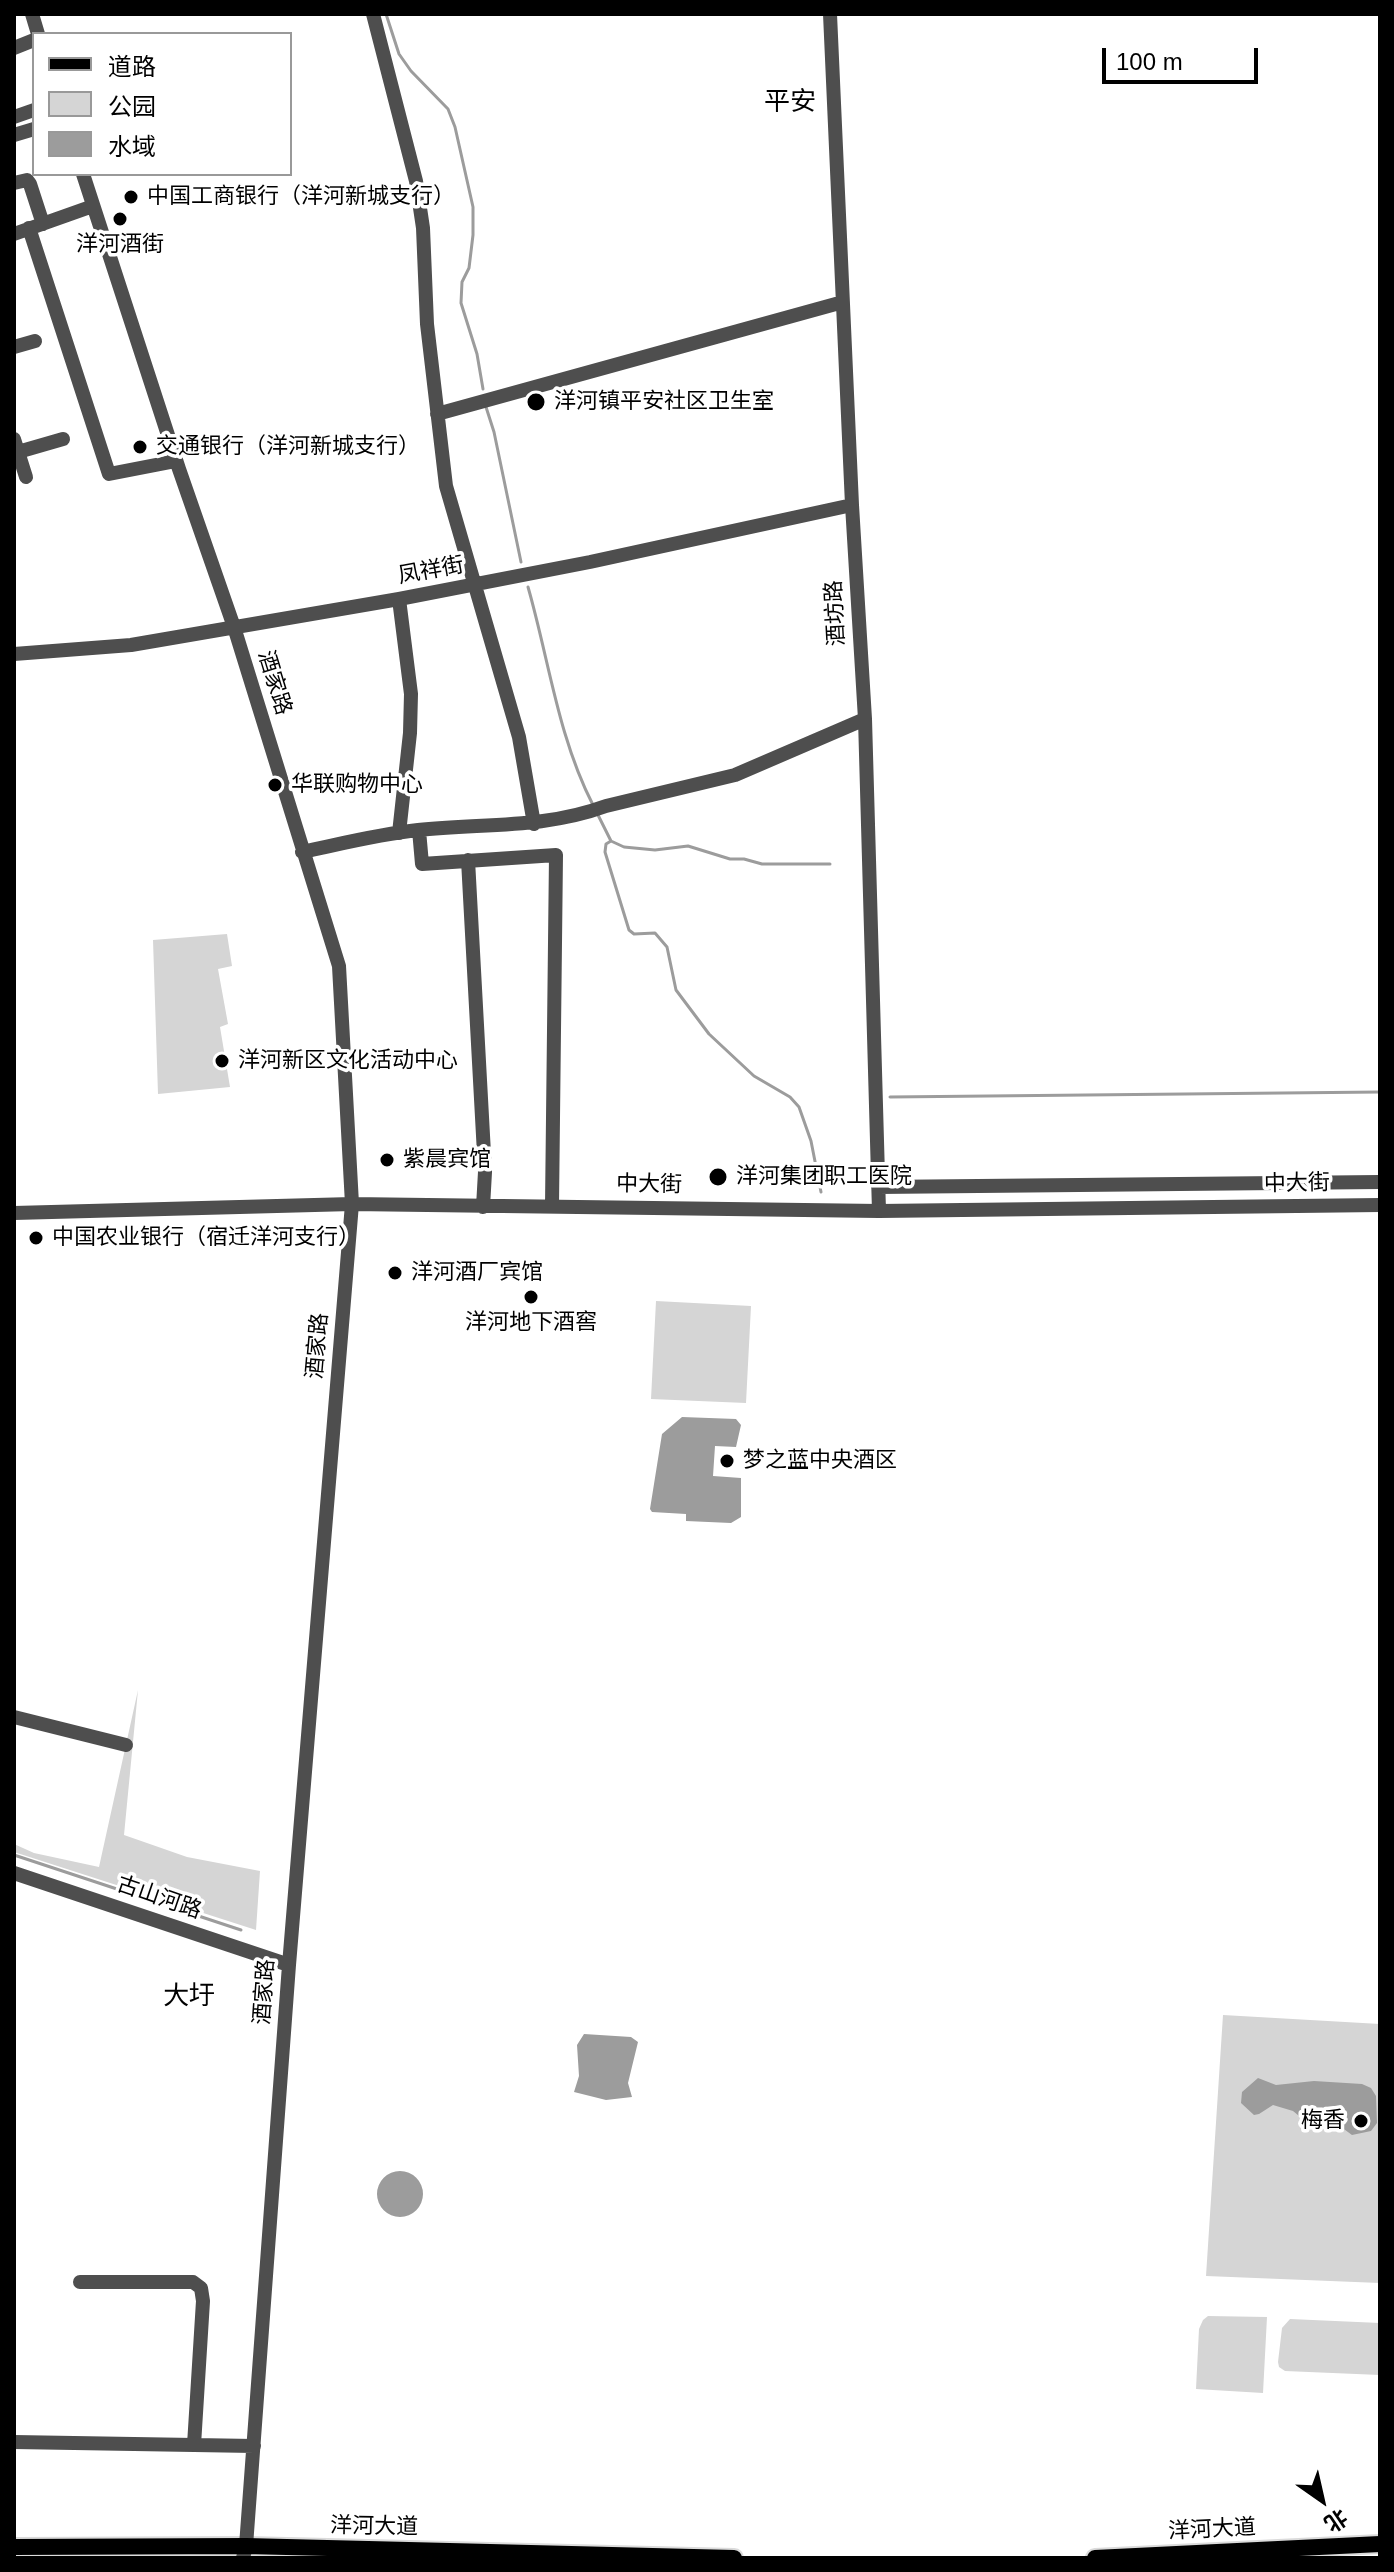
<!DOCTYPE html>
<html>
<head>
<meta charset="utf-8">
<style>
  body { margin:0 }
  #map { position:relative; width:1394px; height:2572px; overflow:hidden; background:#fff; font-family:Arial,"Noto Sans SC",sans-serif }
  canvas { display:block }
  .frame { position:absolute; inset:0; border:16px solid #000; pointer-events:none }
  .legend { position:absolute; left:32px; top:32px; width:260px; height:144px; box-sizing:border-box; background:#fff; border:2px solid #999; margin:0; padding:10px 14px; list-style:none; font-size:24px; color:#000 }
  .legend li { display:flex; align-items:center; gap:16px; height:40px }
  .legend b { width:40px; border:2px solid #999 }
  .north { position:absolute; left:1282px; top:2460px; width:80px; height:80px; -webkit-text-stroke:6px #fff; paint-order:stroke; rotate:146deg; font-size:22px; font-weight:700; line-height:32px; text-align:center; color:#000 }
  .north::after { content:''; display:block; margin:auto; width:28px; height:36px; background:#000; clip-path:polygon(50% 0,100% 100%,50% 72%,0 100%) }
  .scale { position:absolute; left:1102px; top:48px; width:156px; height:36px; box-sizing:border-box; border:4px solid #000; border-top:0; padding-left:10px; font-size:24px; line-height:28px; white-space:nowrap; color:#000; -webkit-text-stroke:6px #fff; paint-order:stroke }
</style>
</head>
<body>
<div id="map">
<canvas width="1394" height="2572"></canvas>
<div class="frame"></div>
<ul class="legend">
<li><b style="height:10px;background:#000"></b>道路</li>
<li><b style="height:22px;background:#d5d5d5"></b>公园</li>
<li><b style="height:22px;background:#9c9c9c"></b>水域</li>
</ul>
<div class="north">北</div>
<div class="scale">100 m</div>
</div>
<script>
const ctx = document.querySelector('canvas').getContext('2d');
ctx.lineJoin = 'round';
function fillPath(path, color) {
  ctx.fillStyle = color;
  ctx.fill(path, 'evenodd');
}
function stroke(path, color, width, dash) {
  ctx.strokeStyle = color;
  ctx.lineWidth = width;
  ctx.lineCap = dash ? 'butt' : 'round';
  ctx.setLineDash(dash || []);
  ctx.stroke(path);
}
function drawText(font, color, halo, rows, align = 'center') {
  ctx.font = font + ' Arial,"Noto Sans SC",sans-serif';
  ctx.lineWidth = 7;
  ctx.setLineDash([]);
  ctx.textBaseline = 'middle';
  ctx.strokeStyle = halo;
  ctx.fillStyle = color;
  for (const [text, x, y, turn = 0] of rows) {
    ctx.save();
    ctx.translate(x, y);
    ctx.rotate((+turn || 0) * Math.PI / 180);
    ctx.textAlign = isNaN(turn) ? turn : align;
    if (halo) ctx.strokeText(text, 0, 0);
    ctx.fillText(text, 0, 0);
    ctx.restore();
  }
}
fillPath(new Path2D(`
  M227 934 232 966 218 969 228 1024 220 1027 230 1087 158 1094 153 940Z
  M656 1301 751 1306 746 1403 651 1399Z
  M138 1690 124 1835 187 1857 260 1871 256 1930 14 1852V1844L34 1853 99 1867Z
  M1223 2015 1380 2024V2283L1206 2276Z
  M1208 2316 1267 2317 1263 2393 1196 2389 1199 2329 1203 2320Z
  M1290 2319 1380 2323V2375L1285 2371 1279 2367 1278 2362 1282 2328Z`), '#d5d5d5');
fillPath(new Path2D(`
  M682 1417 736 1419 741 1425 736 1447 715 1446 713 1476 741 1478V1517L731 1523 686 1521V1514L652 1512 650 1509 662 1434Z
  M584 2034 631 2037 638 2042 628 2083 632 2097 606 2100 574 2092 579 2076 577 2045Z
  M1258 2078 1276 2085 1314 2081 1362 2084 1371 2088 1376 2096 1377 2123 1371 2131 1352 2135 1329 2118 1314 2122 1304 2120 1293 2111 1273 2105 1259 2114 1254 2115 1241 2103 1242 2092Z
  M377 2194a23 23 0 1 1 46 0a23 23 0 1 1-46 0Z`), '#9c9c9c');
stroke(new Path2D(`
  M386 14 399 54 411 71 448 109 455 127 473 207V235L469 268 462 282 461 303 477 354 483 389
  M486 407 494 432 521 562
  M528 587C549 660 558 737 593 805
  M598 815 611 841 624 847 655 850 688 846 730 859H744L762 864H830
  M611 841 606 844 605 852 629 930 634 934 655 933 667 947 676 990 709 1034 754 1076 790 1097 799 1107 811 1141 821 1192
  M890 1097 1380 1092
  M14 1855 241 1930`), '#9c9c9c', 3);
const major = new Path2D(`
  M14 2547 246 2546 734 2558
  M1095 2558 1380 2544`);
stroke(major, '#dbdbdb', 20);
stroke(new Path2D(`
  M32 14 38 34
  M373 14 416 181 423 228 427 324 446 486 519 737 534 824
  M830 14 852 505 865 719 879 1211
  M14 48 34 40
  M14 117 34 110
  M14 135 34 129
  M83 174 179 469 234 627 339 966 352 1204 289 1965 246 2546 243 2558
  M14 183 27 180 30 184 43 224
  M29 228 109 474 176 461
  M14 234 93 206
  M14 347 35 341
  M437 414 843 302
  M14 439 26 477
  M18 452 63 439
  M14 654 131 645 399 599 590 562 852 505
  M419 830 422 864 556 855 552 1205
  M399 833 410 733 411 694 399 599
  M302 852C340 844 379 834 418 830 483 823 543 829 606 806L735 775 865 719
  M468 860 485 1172 483 1207
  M878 1187 1380 1182
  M14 1213 352 1204 879 1211 1380 1205
  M14 1717 126 1745
  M14 1873 289 1965
  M80 2282H193L201 2288 203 2301 194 2445
  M14 2442 254 2446`), '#4e4e4e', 14);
stroke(major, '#000', 16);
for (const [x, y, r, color] of [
  [131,197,8,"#000"],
  [120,219,8,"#000"],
  [536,402,10,"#000"],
  [140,447,8,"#000"],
  [275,785,8,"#000"],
  [222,1061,8,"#000"],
  [387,1160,8,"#000"],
  [718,1177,10,"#000"],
  [36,1238,8,"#000"],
  [395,1273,8,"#000"],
  [531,1297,8,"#000"],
  [727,1461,8,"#000"],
  [1361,2121,8,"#000"]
]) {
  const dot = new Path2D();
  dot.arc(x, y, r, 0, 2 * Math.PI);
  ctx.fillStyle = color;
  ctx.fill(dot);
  stroke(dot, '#fff', 3);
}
drawText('22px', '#000', '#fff', [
  ["中国工商银行（洋河新城支行）",147,197],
  ["洋河酒街",120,245,"center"],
  ["洋河镇平安社区卫生室",554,402],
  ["交通银行（洋河新城支行）",156,447],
  ["华联购物中心",291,785],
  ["洋河新区文化活动中心",238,1061],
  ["紫晨宾馆",403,1160],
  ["洋河集团职工医院",736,1177],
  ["中国农业银行（宿迁洋河支行）",52,1238],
  ["洋河酒厂宾馆",411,1273],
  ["洋河地下酒窖",531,1323,"center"],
  ["梦之蓝中央酒区",743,1461],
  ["梅香",1345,2121,"right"]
], 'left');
drawText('22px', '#000', '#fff', [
  ["凤祥街",431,571,-10],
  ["酒坊路",836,613,-93],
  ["酒家路",274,683,73],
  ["中大街",1297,1184,-1],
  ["中大街",649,1185,1],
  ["酒家路",318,1346,-85],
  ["古山河路",159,1898,19],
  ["酒家路",265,1992,-86],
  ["洋河大道",374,2527,1],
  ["洋河大道",1212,2530,-3]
]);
drawText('26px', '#000', '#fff', [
  ["平安",790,103],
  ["大圩",189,1997]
]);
</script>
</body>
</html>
